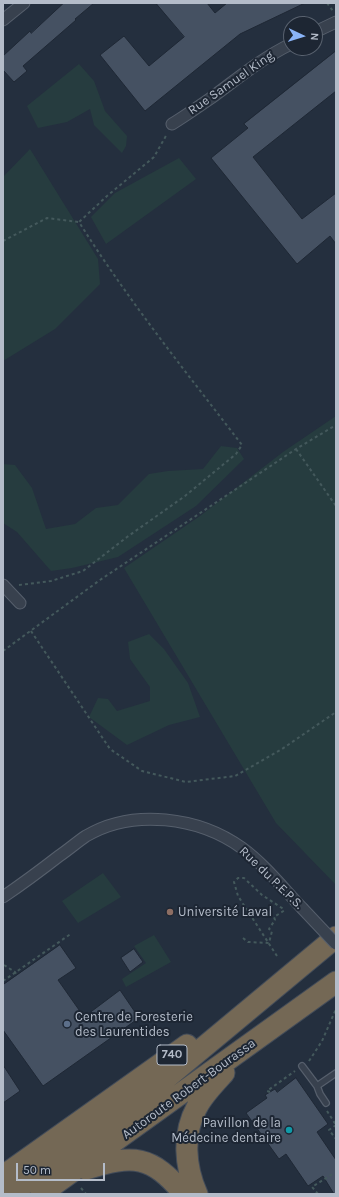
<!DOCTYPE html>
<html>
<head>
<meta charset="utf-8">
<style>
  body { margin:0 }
  #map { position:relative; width:339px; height:1197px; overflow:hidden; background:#242f3e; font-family:Karla,sans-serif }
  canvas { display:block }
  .frame { position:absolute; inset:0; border:4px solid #b4bcc9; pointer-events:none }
  .north { position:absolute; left:283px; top:16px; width:40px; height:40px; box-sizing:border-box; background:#1d2633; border:1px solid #59626f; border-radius:50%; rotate:94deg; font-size:11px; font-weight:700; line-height:16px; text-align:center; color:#b4bcc9 }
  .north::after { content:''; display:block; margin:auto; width:14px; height:18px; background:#8ab4f8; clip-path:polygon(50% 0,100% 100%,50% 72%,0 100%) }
  .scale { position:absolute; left:16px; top:1163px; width:89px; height:18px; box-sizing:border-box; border:2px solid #b4bcc9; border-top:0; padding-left:5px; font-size:12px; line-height:14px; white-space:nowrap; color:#b4bcc9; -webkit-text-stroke:3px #1d2633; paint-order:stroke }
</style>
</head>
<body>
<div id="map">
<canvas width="339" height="1197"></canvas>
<div class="frame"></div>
<div class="north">N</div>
<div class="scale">50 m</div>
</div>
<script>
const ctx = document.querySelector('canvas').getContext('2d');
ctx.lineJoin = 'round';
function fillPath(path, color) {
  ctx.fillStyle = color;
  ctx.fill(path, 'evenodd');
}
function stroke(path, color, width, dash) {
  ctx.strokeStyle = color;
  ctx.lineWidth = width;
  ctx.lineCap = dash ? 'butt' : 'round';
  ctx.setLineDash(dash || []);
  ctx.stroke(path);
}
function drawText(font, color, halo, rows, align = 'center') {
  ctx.font = font + ' Karla,sans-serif';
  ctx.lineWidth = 4;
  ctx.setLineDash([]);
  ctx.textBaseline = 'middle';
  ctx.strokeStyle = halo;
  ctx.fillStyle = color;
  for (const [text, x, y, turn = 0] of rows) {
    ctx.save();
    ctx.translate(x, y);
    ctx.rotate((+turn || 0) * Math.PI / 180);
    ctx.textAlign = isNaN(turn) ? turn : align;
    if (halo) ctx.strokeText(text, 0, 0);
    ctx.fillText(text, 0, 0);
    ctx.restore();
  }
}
fillPath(new Path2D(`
  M79 64 94 81 105 111 127 136 126 146 122 153 94 125 90 109 67 122 38 128 27 106Z
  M30 149 98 259 100 284 55 329 3 361V177Z
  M179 158 196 179 106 244 91 217 115 193Z
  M336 416V885L276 823 124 568 200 516 283 452Z
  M221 446 237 448 244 459 196 506 118 557 72 568 51 571 17 532 3 523V464L15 465 32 488 46 529 75 524 96 508 118 505 149 474 168 471 203 469Z
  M149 634 164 649 188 683 200 717 169 725 127 745 89 717 98 698 108 699 117 711 150 701V687L130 659 128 642Z
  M103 873 121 897 78 923 62 901Z
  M154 935 171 962 126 987 122 979 146 963 134 946Z`), '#263c3f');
const building = new Path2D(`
  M64 3H94L75 19 76 20 23 66 27 71 14 82 3 70V56L30 31 31 33Z
  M156 3H207L215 13 227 3H305L240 34 145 111 100 55 124 36 149 66 184 37Z
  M336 51V91L253 157 302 219 336 193V244L330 236 297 264 211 158 248 128 244 124Z
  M60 945 76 968 58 980 84 1017 120 990 139 1018 43 1086 3 1030V985Z
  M134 949 143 962 130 972 121 958Z
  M3 1065 20 1091 3 1103Z
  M296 1078 328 1124 317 1132 336 1160V1194H334L323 1176 308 1186 286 1154 279 1159 246 1113 267 1098 265 1095 275 1089 277 1092Z`);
fillPath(building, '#455162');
stroke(building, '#1f2835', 1);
const service = new Path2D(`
  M302 1066 317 1086 320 1094 326 1103
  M317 1086 336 1073`);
const minor = new Path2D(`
  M3 20 24 3
  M315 32 336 22
  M172 124C185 116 198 107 211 98 237 79 262 58 291 44
  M3 585 20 603
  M3 897C22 884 41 870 59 856 68 850 77 842 86 836 133 808 199 817 242 848 264 864 283 888 302 908`);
const motorway = new Path2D(`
  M86 1169C134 1154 151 1155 184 1194
  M3 1176 187 1045
  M10 1194 127 1111 336 937
  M41 1194 336 982
  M197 1194C185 1167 182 1134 197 1107 203 1095 214 1084 224 1073`);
stroke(service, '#565f6c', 8);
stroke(minor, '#565f6c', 13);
stroke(motorway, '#434c59', 23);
stroke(new Path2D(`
  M327 3 333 11
  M3 241 47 218 79 222
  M296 449 336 506
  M19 585 51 581 83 571 127 537 185 496 236 454 242 445C186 372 128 300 79 222L107 196 154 157 167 134
  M31 631 110 749 142 771 186 782 235 776 282 749 336 712
  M3 651 100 580 296 449 336 425
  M243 938 248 942 269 943 272 931 269 929 275 920 274 917 285 910
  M277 956 238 896 234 882 238 878H244L262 895 285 910
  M4 965 15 972 17 976
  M3 981 72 933
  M309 1061 322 1041 336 1009
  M270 1092 267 1091 295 1071
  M327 1111 336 1125
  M336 1125 329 1130 336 1139
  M81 1188 86 1194
  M318 1194 312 1187 334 1173`), '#44595c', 2, [3, 3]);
stroke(service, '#38414e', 5.5);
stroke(minor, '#38414e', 11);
stroke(motorway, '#746855', 21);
const minorBridge = new Path2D(`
  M302 908 336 944`);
stroke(minorBridge, '#565f6c', 13, []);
stroke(minorBridge, '#38414e', 11);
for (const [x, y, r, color] of [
  [170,912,4,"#8d6e63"],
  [67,1024,4,"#5c6f8a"],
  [289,1130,4,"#0f9aa8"]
]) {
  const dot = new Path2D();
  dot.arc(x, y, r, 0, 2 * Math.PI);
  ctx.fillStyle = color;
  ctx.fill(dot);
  stroke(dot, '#1d2633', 1.5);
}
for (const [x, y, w] of [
  [172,1055,30]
]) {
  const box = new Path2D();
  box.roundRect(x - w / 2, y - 10, w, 20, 3);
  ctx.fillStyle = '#1d2633';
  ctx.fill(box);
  stroke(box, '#b4bcc9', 1);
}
drawText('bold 12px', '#b4bcc9', null, [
  ["740",172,1055]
]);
drawText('13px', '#b4bcc9', '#1d2633', [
  ["Rue Samuel King",231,83,-35],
  ["Rue du P.E.P.S.",271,878,44],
  ["Autoroute Robert-Bourassa",189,1089,-36]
]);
drawText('13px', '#b4bcc9', '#1d2633', [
  ["Université Laval",178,912],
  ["Centre de Foresterie",75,1017],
  ["des Laurentides",75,1032],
  ["Pavillon de la",281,1123,"right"],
  ["Médecine dentaire",281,1138,"right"]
], 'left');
</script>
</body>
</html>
